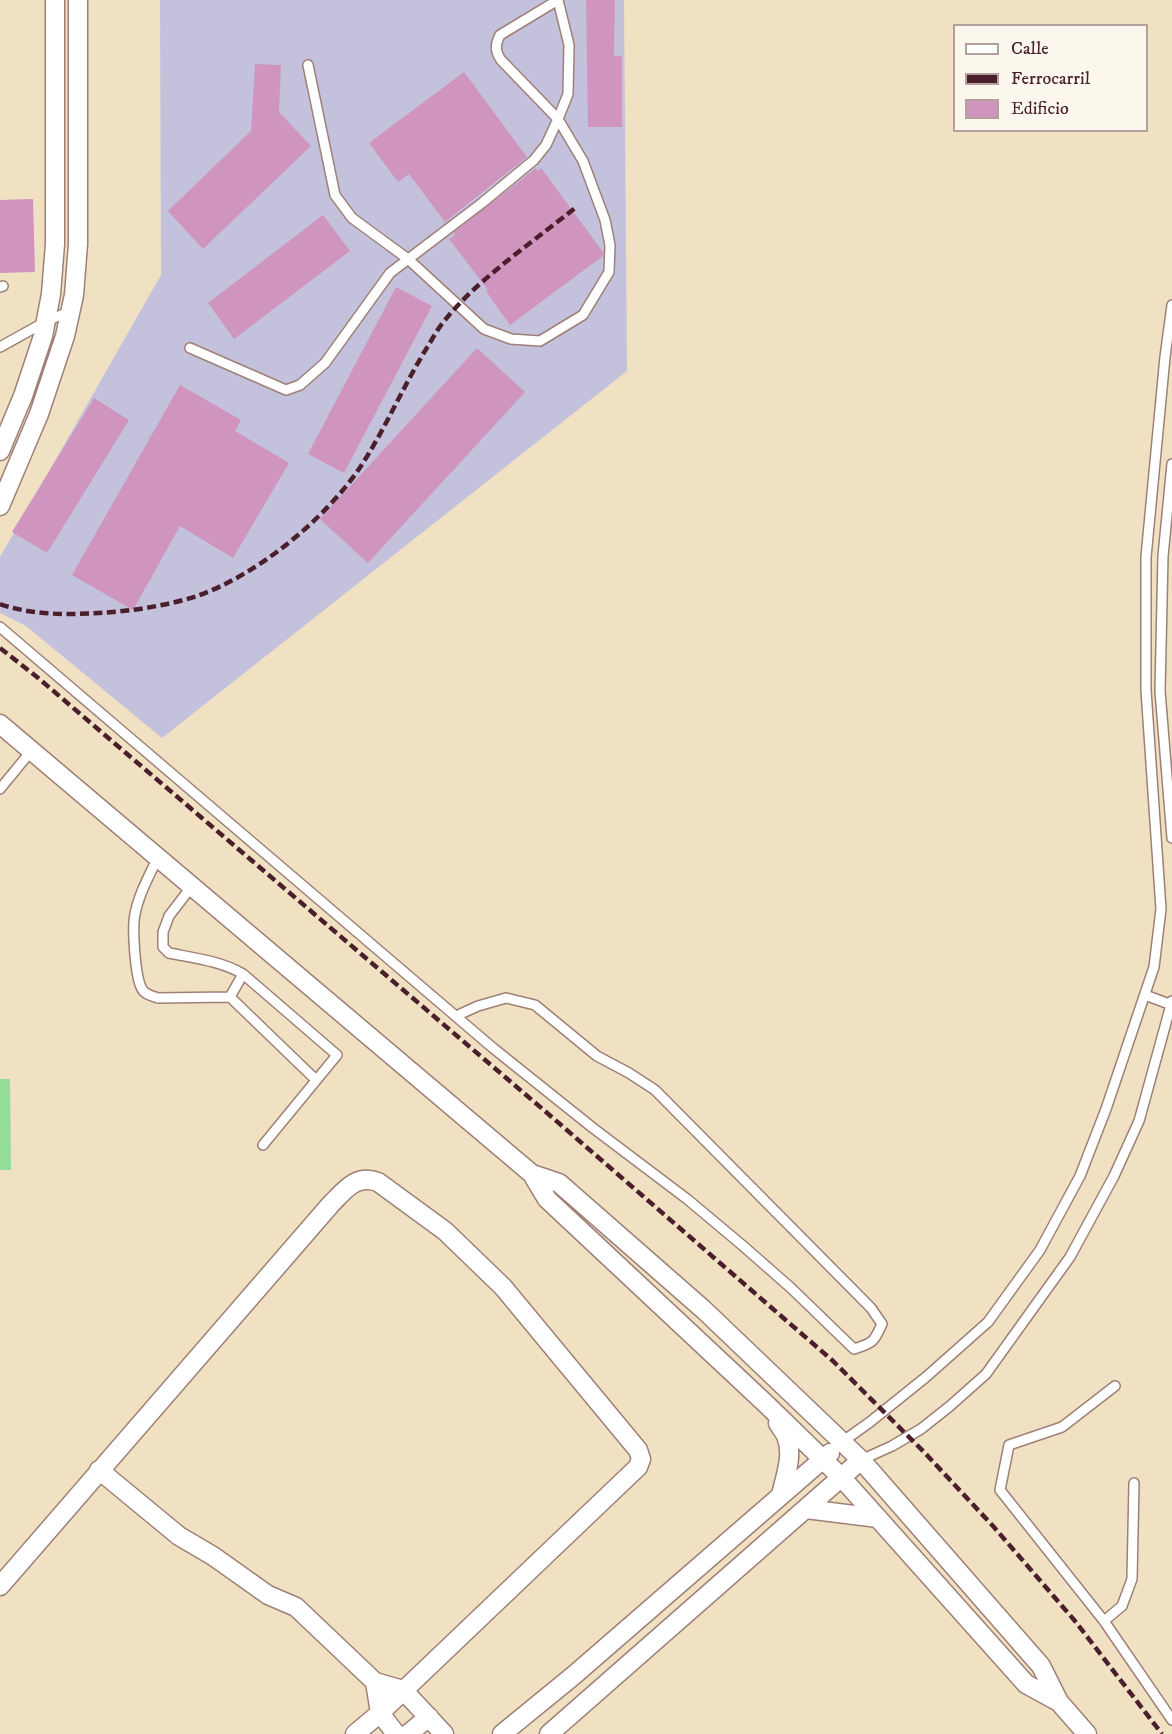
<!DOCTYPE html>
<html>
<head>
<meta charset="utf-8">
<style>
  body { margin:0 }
  #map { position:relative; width:1172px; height:1734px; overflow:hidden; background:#f1e1c3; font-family:"IM FELL DW Pica",serif }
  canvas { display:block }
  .legend { position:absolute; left:953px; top:24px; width:195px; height:108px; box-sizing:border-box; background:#fbf7ec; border:2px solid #b4a19f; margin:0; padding:8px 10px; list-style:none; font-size:18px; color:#4a1f2b }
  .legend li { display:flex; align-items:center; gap:12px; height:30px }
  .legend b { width:30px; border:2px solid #b4a19f }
</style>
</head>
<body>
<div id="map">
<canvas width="1172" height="1734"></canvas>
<ul class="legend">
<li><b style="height:8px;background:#fff"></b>Calle</li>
<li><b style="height:8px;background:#4a1f2b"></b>Ferrocarril</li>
<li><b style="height:16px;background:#cf95bf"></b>Edificio</li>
</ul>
</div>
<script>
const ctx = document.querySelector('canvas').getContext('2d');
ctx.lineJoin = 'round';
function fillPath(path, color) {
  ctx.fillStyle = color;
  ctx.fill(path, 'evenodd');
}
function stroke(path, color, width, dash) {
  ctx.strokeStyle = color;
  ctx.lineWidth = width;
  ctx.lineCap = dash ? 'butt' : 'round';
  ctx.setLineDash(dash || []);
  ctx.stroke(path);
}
fillPath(new Path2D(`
  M160 0H624L627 371 162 738 26 626 0 613V557L161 275Z`), '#c3c1db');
fillPath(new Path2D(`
  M0 1079H10L11 1170H0Z`), '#93dd99');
fillPath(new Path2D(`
  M586 0H615L614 56H622V127H588Z
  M255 64 281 65 279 112 311 146 203 249 168 211 251 131Z
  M464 72 527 157 445 222 409 174 398 182 369 143Z
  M536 168 538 171 541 168 603 252V256L510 325 486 291 488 290 449 239 455 235 453 233Z
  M33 199 35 272 0 273V200Z
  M323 215 350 251 234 339 208 303Z
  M396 287 432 306 344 473 308 454Z
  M477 348 525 392 368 563 320 519Z
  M180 385 241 420 235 431 289 463 233 558 180 526 133 610 72 575Z
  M94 398 129 420 47 553 12 532Z`), '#cf95bf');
const service = new Path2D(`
  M558 0 569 45 568 94 558 119 501 60C495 51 495 45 500 35Z
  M0 287 3 286
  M0 347 45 322 70 311
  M190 348 286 390 300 385 325 363 390 273 482 203 534 160 546 145 558 119 583 161 605 220 610 245 609 272 583 315 540 341 511 339 484 329 408 259 352 218 335 195 308 65
  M1172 464 1163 556 1160 691 1172 838
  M0 627 493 1048 593 1128 687 1199 742 1245 791 1288 854 1349C873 1343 874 1342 882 1324L871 1308 655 1090 629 1073 597 1056 535 1005 506 998 478 1006 456 1016
  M0 789 32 750
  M158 857C149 876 139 894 135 914 132 928 135 977 142 989 145 995 153 996 158 998L230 997 243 974C221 961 194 958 169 953L163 947V932L169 916 192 886
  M243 974 337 1055 263 1145
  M1145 995 1172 1005
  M230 997 316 1080
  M1115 1386 1062 1427 1009 1445 1000 1490 1104 1621 1172 1720
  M842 1442 870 1422 926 1377 988 1322 1040 1250 1080 1176 1106 1109 1154 967 1161 909 1146 690V557L1165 357 1172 305
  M861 1460 892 1446 921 1429 950 1406 986 1374 1070 1257 1114 1176 1139 1121 1172 1001
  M1104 1621 1122 1606 1132 1579 1134 1483`);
const minor = new Path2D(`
  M0 451 23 396 43 336 51 294 55 244V0
  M0 506 39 414 65 336 74 295 78 244V0
  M0 724 532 1174 547 1199 766 1404 842 1478 1026 1684 1059 1702
  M532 1174 559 1183 704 1310 861 1460 1041 1666 1059 1702 1087 1734
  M778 1423C780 1427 784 1431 786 1436 794 1454 785 1477 781 1495
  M99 1470 179 1536 213 1556 268 1595 296 1607 375 1682 403 1690 444 1734
  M806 1509 878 1518
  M0 1586 331 1204C345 1190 356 1174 378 1182L445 1231 503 1287 638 1450 641 1459 638 1467 380 1713 355 1734
  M375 1682 380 1713 396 1734
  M408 1734 429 1717
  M502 1734 573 1676 830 1453
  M549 1734 861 1460`);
stroke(service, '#9e8077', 12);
stroke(minor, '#9e8077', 21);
stroke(service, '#fff', 9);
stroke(minor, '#fff', 18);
stroke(new Path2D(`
  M0 604C31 615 66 615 99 613 131 611 166 606 197 596 257 575 323 521 359 469 385 430 403 386 428 346 433 338 438 328 445 320 479 278 533 242 575 208
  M0 648 37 677 546 1112 833 1361 924 1452 993 1526 1075 1621 1162 1734`), '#4a1f2b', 4.5, [9, 4.5]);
</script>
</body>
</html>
